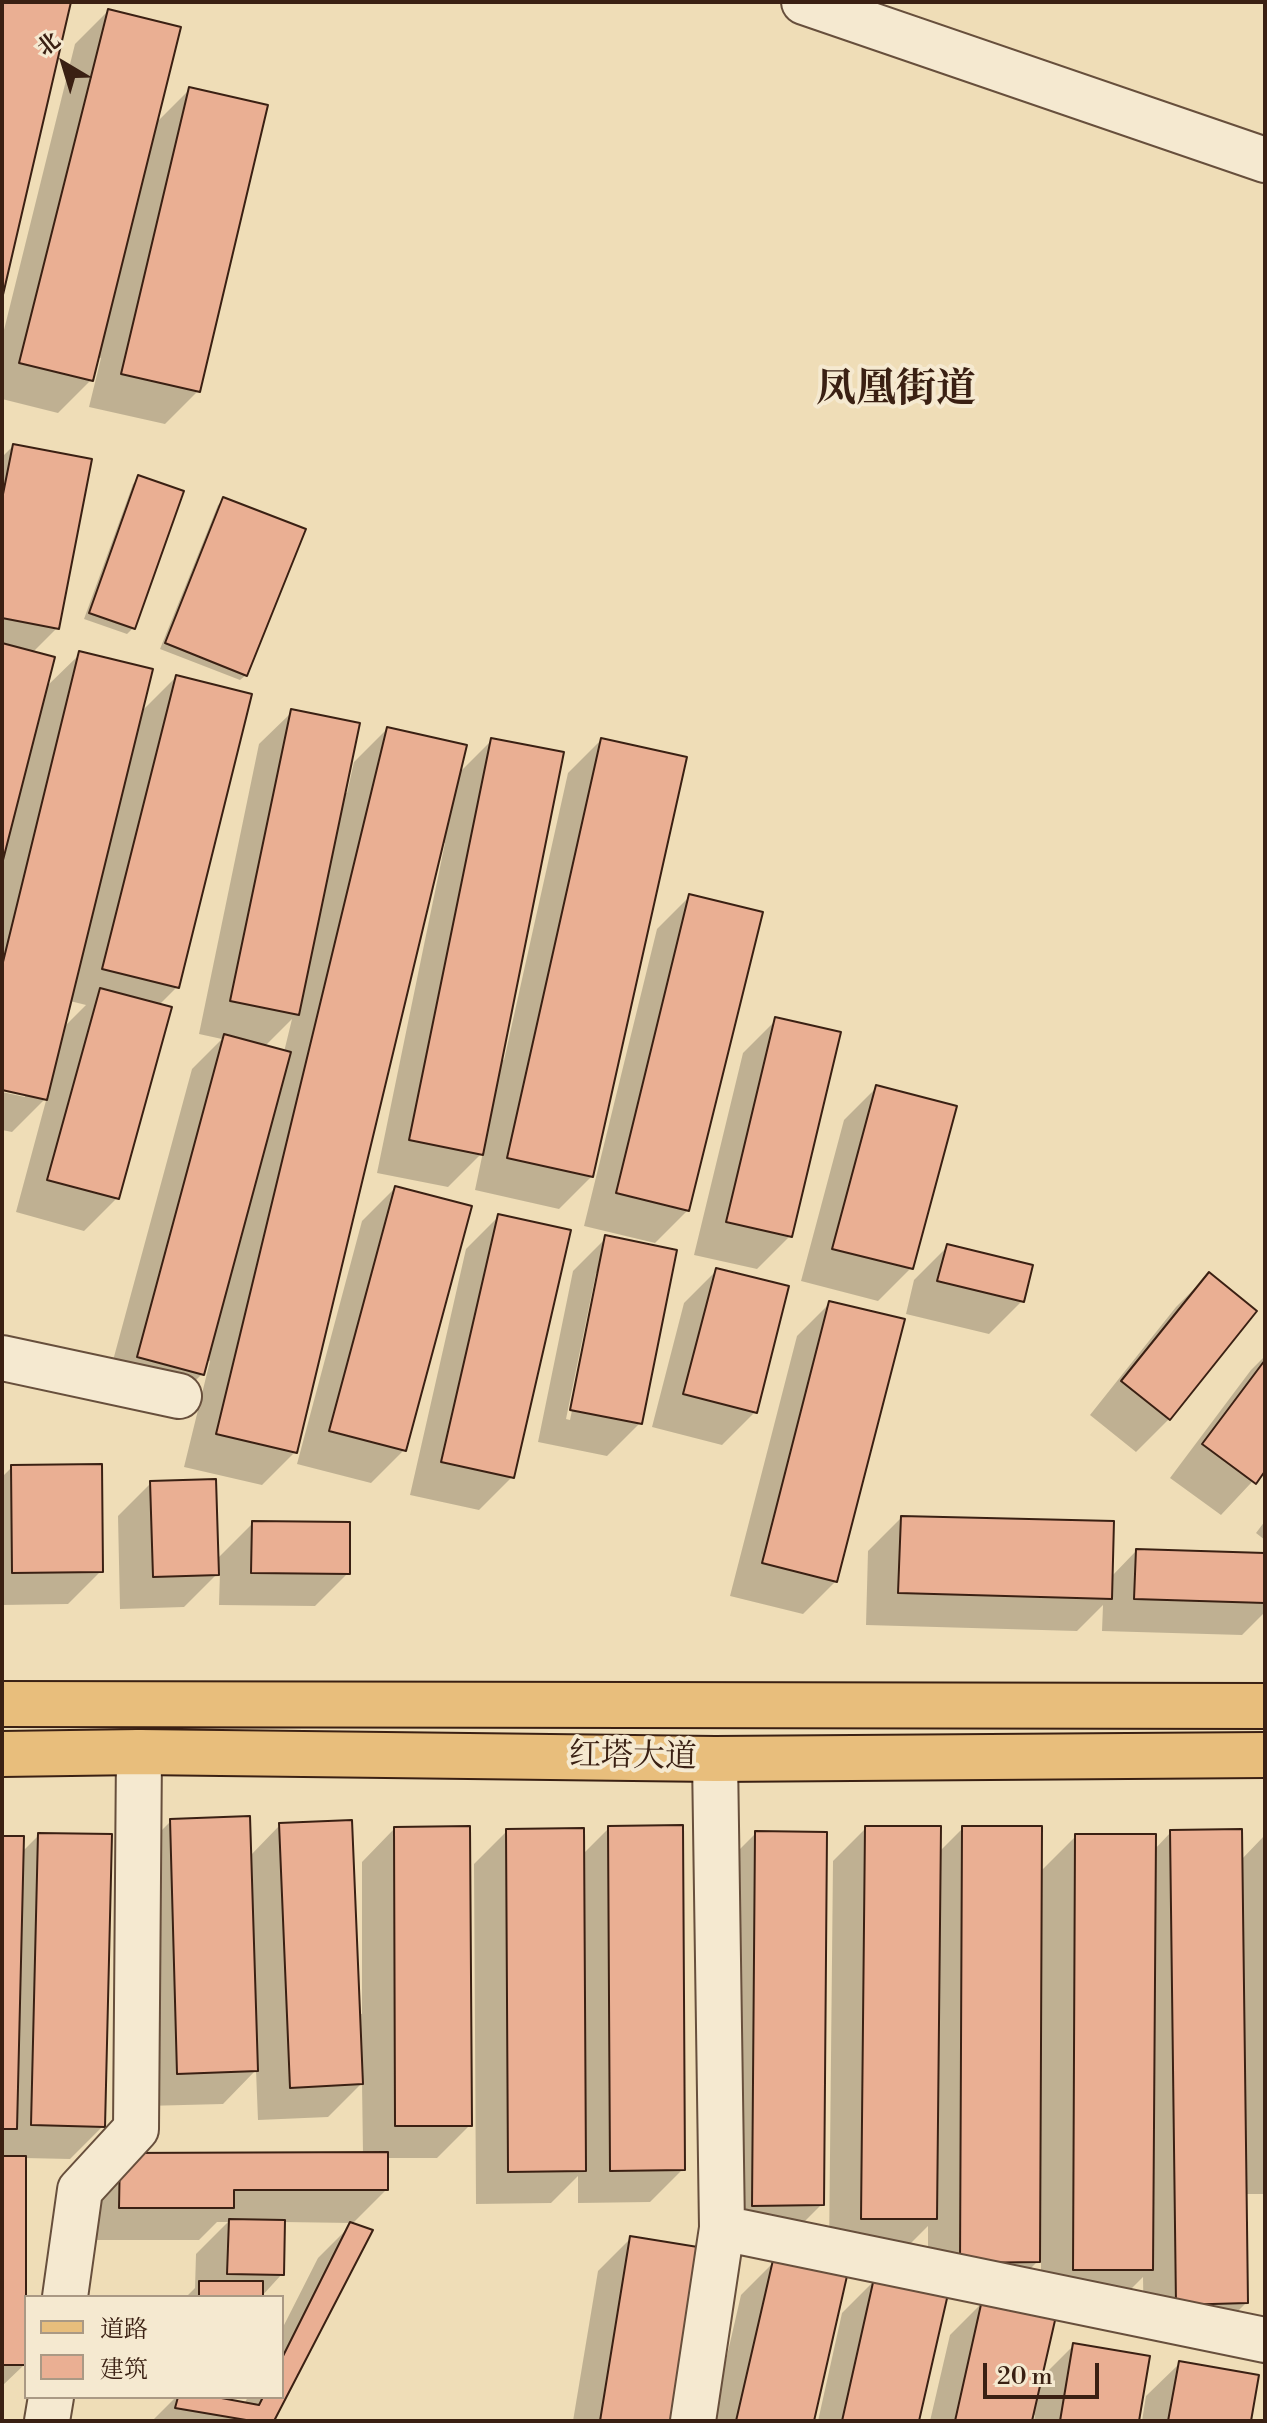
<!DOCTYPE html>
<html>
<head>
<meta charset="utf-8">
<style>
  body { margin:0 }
  #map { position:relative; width:1267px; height:2423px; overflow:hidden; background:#efddb7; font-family:"Libre Bodoni","Noto Serif SC",serif }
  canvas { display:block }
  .frame { position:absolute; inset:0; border:4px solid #3a2013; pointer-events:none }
  .legend { position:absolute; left:24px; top:2295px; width:260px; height:104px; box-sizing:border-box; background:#f5e9d0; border:2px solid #aa9984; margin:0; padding:10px 14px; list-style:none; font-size:24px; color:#3a2013 }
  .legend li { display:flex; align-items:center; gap:16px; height:40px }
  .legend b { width:40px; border:2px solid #aa9984 }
  .north { position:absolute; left:24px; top:24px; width:80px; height:80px; -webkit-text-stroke:6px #f5e9d0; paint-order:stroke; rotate:322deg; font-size:22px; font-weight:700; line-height:32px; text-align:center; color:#3a2013 }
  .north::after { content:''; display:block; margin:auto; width:28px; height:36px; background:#3a2013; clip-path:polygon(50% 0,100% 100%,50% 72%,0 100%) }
  .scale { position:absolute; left:983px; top:2363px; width:116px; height:36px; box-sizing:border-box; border:4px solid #3a2013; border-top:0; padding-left:10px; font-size:24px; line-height:28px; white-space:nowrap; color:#3a2013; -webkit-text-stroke:6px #f5e9d0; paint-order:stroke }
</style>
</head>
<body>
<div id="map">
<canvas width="1267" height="2423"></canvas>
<div class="frame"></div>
<ul class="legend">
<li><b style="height:10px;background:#e8be7c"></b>道路</li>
<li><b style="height:22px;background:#eaaf93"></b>建筑</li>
</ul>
<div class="north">北</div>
<div class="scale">20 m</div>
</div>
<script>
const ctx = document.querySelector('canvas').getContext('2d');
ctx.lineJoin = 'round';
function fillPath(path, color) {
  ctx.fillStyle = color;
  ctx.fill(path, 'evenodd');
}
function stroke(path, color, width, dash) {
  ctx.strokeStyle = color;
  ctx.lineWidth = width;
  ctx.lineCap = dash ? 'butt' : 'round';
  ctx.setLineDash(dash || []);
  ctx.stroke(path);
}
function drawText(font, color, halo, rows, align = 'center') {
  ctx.font = font + ' "Libre Bodoni","Noto Serif SC",serif';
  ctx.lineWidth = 8;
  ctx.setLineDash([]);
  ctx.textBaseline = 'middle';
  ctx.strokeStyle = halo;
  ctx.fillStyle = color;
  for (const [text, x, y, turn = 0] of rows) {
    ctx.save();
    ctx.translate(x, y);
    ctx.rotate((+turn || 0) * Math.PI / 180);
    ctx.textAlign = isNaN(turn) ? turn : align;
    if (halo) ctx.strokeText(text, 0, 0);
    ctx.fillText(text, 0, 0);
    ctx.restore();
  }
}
fillPath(new Path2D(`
  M108 11 155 124 190 89 198 391 165 424 89 407 101 358 97 357 91 380 58 413 2 399V338L75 44Z
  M13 446 57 628 32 653 45 688 80 654 140 713 176 677 177 987 158 1006 117 1198 84 1231 16 1212 47 1097 12 1132 2 1130V1092L25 1097V1093L2 1088V457ZM70 1001 86 1005 63 1028Z
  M139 478 133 628 127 634 84 619 133 484Z
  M224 499 246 675 240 680 160 649 218 505Z
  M292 712 343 792 347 793 354 762 387 729 457 775 492 740 500 1059 504 1060 568 773 601 740 592 1176 559 1209 475 1190 483 1152 448 1187 377 1173 445 843H441L295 1452 262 1485 184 1467 210 1361 206 1360 202 1374 169 1407 105 1390 192 1069 222 1039 199 1034 259 744ZM292 1019 284 1052 264 1047Z
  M690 896 688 1210 655 1243 584 1226 657 929Z
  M776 1020 790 1236 757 1269 694 1255 743 1053Z
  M877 1087 911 1268 878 1301 801 1281 844 1120Z
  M395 1188 404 1450 371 1483 297 1464 362 1221Z
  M499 1216 512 1477 479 1510 410 1495 466 1249Z
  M606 1238 640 1423 607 1456 538 1442 573 1271ZM596 1273H600L570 1420 566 1419Z
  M947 1247 1022 1301 989 1334 906 1314 914 1280Z
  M717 1270 755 1412 722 1445 652 1427 684 1303Z
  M1209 1274 1255 1311 1169 1419 1136 1452 1090 1415 1176 1307Z
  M830 1303 836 1581 803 1614 730 1596 797 1336Z
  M1265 1356V1468L1221 1515 1170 1478 1251 1370Z
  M12 1467 101 1571 68 1604 2 1605V1477Z
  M151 1483 216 1560 253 1523 348 1573 315 1606 219 1605 220 1571 184 1607 120 1609 118 1516Z
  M901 1518 1111 1577 1136 1551 1265 1555V1612L1242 1635 1102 1631 1103 1605 1077 1631 866 1625 868 1551Z
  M1265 1521V1540L1256 1533Z
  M171 1821 249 1857 280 1825 358 2014H362V1862L394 1829 470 2125 437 2158H386V2190L351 2225 370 2232 271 2421H152L176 2397H205L244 2404 248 2397H282V2329L318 2258 353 2223 283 2222 282 2274 261 2297H186L195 2288 196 2254 228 2222H217L199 2240H87V2188L120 2155 363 2154 362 2083 328 2117 258 2120 256 2070 223 2104 145 2106 138 1854Z
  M609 1828 683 2169 650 2202 578 2203V2176L551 2203 476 2204 474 1864 507 1831 582 1855Z
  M866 1828 939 1852 963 1828 1040 1872 1076 1836 1154 1850 1171 1832 1241 1860 1265 1835V2194H1245L1246 2303 1213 2336 1144 2337 1143 2277 1118 2302H1041V2258L1005 2294 946 2295 917 2421H818L842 2313 875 2280 928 2292V2226L902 2252H829L833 1861Z
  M756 1833 822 2204 789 2237 720 2238 723 1866Z
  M39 1835 103 2126 70 2159 24 2158V2365L2 2386V1838L22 1852Z
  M631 2238 674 2421H573L598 2271Z
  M774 2262 812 2421H712L741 2295Z
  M983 2302 1039 2380 1074 2345 1137 2421H1034L1035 2415 1031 2414 1030 2421H930L950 2335Z
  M1179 2364 1249 2421H1142L1146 2396Z`), '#0003');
const building = new Path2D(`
  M2 2H71L2 299Z
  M108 9 181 27 93 381 19 363Z
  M189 87 268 105 200 392 121 374Z
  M13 444 92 459 59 629 2 618V499Z
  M138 475 184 491 135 629 89 613Z
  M223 497 306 529 247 676 165 643Z
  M2 643 55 657 2 864Z
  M79 651 153 669 47 1100 2 1090V966Z
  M176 675 252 694 179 988 102 969Z
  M291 709 360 723 299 1015 230 1001Z
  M387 727 467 745 297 1453 216 1434Z
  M491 738 564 752 483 1155 409 1140Z
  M601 738 687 757 593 1177 507 1158Z
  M689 894 763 912 689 1211 616 1193Z
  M100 988 172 1007 119 1199 47 1180Z
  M775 1017 841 1032 792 1237 726 1222Z
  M224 1034 291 1052 204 1375 137 1357Z
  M876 1085 957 1106 913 1269 832 1249Z
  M395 1186 472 1206 406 1451 329 1431Z
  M498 1214 571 1230 514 1478 441 1462Z
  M605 1235 677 1250 642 1424 570 1410Z
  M947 1244 1033 1265 1024 1302 937 1281Z
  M716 1268 789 1286 757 1413 683 1394Z
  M1209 1272 1257 1311 1170 1420 1121 1381Z
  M829 1301 905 1319 837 1582 762 1563Z
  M1265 1360V1471L1256 1484 1202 1444Z
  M102 1464 103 1572 12 1573 11 1465Z
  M216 1479 219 1575 153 1577 150 1481Z
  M901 1516 1114 1521 1112 1599 898 1593Z
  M252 1521 350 1522V1574L251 1573Z
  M1136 1549 1265 1553V1603L1134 1599Z
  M250 1816 258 2071 177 2074 170 1819Z
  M352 1820 363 2084 290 2088 279 1823Z
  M683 1825 685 2170 610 2171 608 1826Z
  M470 1826 472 2126H395L394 1827Z
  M865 1826H941L937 2219H861Z
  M962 1826H1042L1040 2262 960 2263Z
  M584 1828 586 2171 508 2172 506 1829Z
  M1242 1829 1248 2303 1176 2305 1170 1830Z
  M755 1831 827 1832 824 2205 752 2206Z
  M38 1833 112 1834 105 2127 31 2125Z
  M1075 1834H1156L1153 2270H1073Z
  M2 1836H24L17 2129H2Z
  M388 2152V2190H234V2208H119L120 2153Z
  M2 2156H26V2365H2Z
  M229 2219 285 2220 284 2275 227 2274Z
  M350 2222 373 2230 274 2421H252L175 2408 178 2397H216L259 2405 263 2397H282V2358Z
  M630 2236 704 2248 676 2421H600Z
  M773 2260 847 2276 814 2421H736Z
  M874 2278 948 2294 919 2421H842Z
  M199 2281H263V2297H199Z
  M982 2300 1056 2316 1032 2421H955Z
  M1073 2343 1150 2356 1139 2421H1060Z
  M1179 2361 1259 2375 1251 2421H1168Z`);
fillPath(building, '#eaaf93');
stroke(building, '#3a2013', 2);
const minor = new Path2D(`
  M804 2 1265 160
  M2 1358 179 1396
  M722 2228 1265 2340
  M65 2297 80 2190 136 2129 139 1752
  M47 2421 51 2397
  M693 2421 722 2228 715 1759`);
const major = new Path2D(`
  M2 1704 1265 1706
  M2 1754 139 1752 715 1759 1265 1755`);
stroke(minor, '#674f3c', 48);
stroke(major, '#3a2013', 48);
stroke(minor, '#f5e9d0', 44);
stroke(major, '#e8be7c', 44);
drawText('32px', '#3a2013', '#f5e9d0', [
  ["红塔大道",633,1758,1]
]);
drawText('bold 40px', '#3a2013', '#f5e9d0', [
  ["凤凰街道",896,391]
]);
</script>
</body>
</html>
